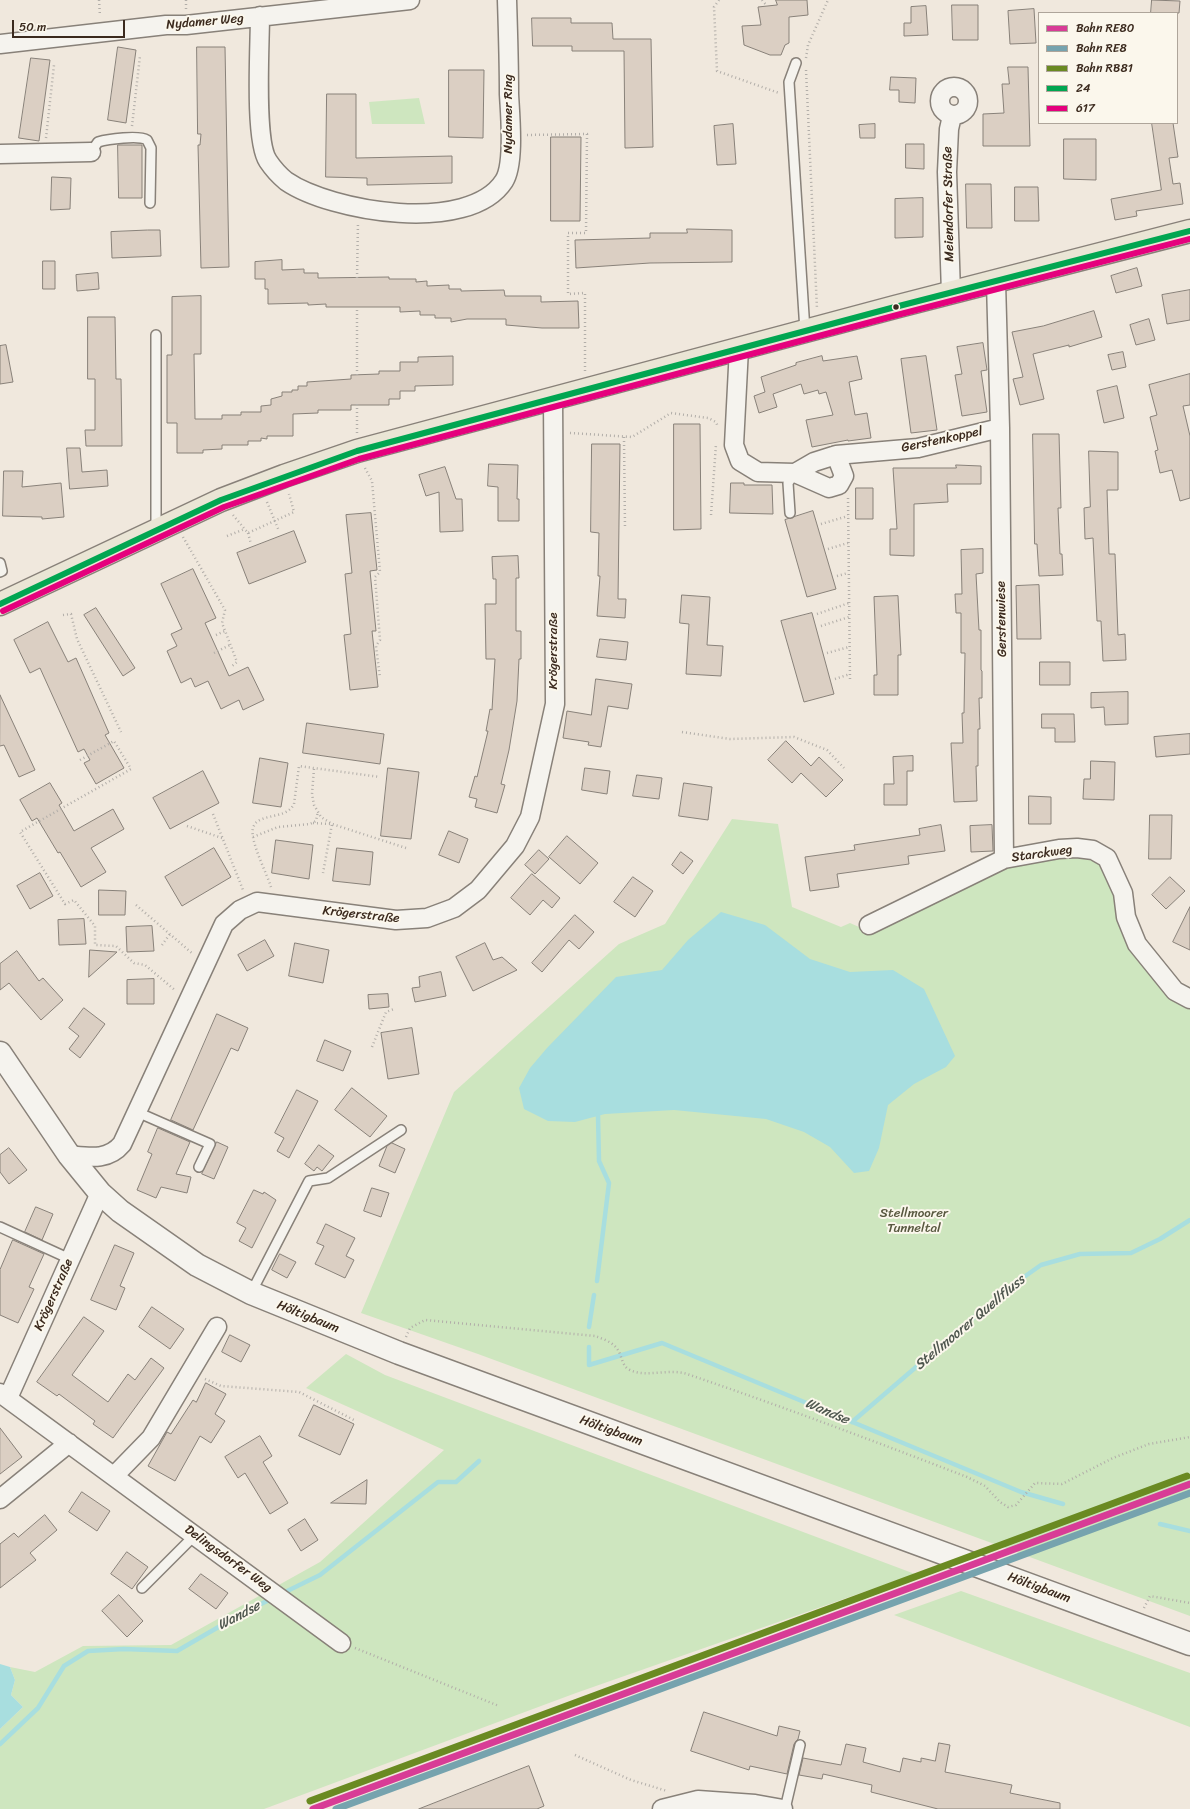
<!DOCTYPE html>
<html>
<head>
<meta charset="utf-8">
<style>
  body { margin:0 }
  #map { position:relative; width:1190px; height:1809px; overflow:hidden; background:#f0e8dd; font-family:Sriracha,sans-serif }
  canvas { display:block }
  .legend { position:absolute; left:1038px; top:12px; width:140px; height:112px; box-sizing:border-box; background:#fbf7ec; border:1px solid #aea59a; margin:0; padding:5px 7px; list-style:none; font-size:12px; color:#3b2a1e }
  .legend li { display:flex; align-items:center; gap:8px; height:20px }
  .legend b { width:20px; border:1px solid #aea59a }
  .scale { position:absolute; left:12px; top:20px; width:113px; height:18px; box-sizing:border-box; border:2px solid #3b2a1e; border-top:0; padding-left:5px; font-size:12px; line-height:14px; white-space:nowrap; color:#3b2a1e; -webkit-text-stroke:3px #fbf7ec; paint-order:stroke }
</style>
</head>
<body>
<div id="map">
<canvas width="1190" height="1809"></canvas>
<ul class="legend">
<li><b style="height:5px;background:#d83c96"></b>Bahn RE80</li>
<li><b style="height:5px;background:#76a3ae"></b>Bahn RE8</li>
<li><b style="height:5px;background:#6a8a22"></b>Bahn RB81</li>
<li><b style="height:5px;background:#00a651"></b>24</li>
<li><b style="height:5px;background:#e5007d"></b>617</li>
</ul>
<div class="scale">50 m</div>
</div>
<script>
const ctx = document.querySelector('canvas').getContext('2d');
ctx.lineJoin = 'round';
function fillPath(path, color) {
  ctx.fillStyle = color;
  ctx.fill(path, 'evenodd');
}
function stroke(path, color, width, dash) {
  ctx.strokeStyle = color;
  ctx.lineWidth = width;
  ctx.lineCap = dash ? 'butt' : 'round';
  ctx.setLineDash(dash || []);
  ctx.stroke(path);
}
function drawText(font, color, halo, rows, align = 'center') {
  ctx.font = font + ' Sriracha,sans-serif';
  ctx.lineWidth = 4;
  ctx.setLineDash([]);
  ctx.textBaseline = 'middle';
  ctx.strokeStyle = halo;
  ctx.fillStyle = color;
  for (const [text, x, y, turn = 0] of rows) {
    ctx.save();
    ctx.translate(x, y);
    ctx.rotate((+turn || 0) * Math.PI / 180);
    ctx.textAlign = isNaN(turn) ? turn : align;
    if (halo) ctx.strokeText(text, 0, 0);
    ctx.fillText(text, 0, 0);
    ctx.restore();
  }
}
fillPath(new Path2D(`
  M419 98 425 124H372L369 102Z
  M732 819 778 824 792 907 841 927 850 923 868 931 1009 867 1085 853 1104 862 1129 940 1190 1004V1616L478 1354 361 1313 454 1092 619 944 665 924Z
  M346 1354 385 1375 915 1574 576 1693 264 1809H0V1729L23 1707 11 1695 15 1680 10 1667 35 1672 83 1646 171 1645 320 1562 444 1450 306 1388Z
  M961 1591 1190 1673V1727L894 1615Z`), '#cee6bf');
fillPath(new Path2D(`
  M721 912 765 925 810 959 850 972 893 970 924 989 955 1056 946 1067 914 1084 888 1105 879 1148 869 1171 854 1173 830 1147 804 1132 766 1119 674 1110 605 1114 575 1122 548 1121 524 1109 519 1088 530 1068 547 1048 616 977 662 970 688 940Z
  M0 1664 10 1667 15 1680 11 1695 23 1707 0 1729Z`), '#a8dedf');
stroke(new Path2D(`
  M597 1281 609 1183 599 1161 598 1115
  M589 1327 594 1295
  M589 1347V1365L662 1343 1021 1492 1063 1504
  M852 1422 1007 1289 1041 1265 1080 1254 1131 1253 1160 1239 1190 1220
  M1160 1524 1190 1531
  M281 1594 320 1575 438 1482H456L479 1461
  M0 1744 38 1708 64 1666 88 1651 124 1649 177 1651 241 1614 273 1598`), '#a8dedf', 4.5);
const building = new Path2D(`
  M776 0H807L808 15 789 17V43L785 45 781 55H770L744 45 742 26 761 25 758 7 777 5Z
  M1152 0 1180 1 1179 13H1151Z
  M952 5H978V40H953Z
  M926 6 928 35 904 36V23H911V7Z
  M1034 9 1036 43 1010 44 1008 11Z
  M532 18H571V23H612L613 39H651L653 147 625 148 624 51H572V46H533Z
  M118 47 136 50 126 123 108 120Z
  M197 47H225L229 267 201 268 198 145H200L201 134H198Z
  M31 58 50 60 39 141 19 138Z
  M1008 67H1028L1030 146H983V114L1004 113 1002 84H1009Z
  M449 70H484L483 138 449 137Z
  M891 77 916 78 915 103 899 102V90H890Z
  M327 94H356V158L452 156V183L367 185V178L326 177Z
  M1152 123H1173L1178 157 1169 158 1173 184 1180 183 1183 204 1136 211 1137 216 1115 220 1111 199 1161 190Z
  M733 124 736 164 717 165 714 126Z
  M875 124V138H860L859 125Z
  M551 137H581L580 221H551Z
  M1064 139H1096V180L1064 179Z
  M906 144H924V169L906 168Z
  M118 145H142V198H119Z
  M52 177 71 178 70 209 51 210Z
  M966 184H991L992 228H967Z
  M1015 187H1038L1039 221H1015Z
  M923 198V237L895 238V199Z
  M687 229 732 230V262L650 263 576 268 575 240 650 238V233H687Z
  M148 230H160L161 256 112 258 111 232Z
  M282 260V270L304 269V273H318V278L389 277V279H416V282L427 281V286L449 285V289H461V291L504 290 505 296H541V302L578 301 579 328H542L506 325V319H467L451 322V318H435V315H420V311L400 312V307H326V304L308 305V303L268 304V289H265V279H255V262Z
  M43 261H55V289H43Z
  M1137 268 1142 286 1116 293 1111 276Z
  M98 273 99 289 77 291 76 275Z
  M1190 290V320L1167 324 1162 295Z
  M201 296V354H194L195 419H222V415H241V412H261V406L271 405V399L282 396V392H292V390H298V386H307V382L351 379V375L379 374V371H400V362H418V357L453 356V385L415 386V391H400V399H389V405H351V410H318V413L293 414V436H267V439L261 438V441H248V445H222V449L203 450V453H177V423H167V355H172V297Z
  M1094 311 1102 337 1069 347V345L1033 354 1044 399 1020 405 1013 379 1023 377 1012 332 1043 326Z
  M88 317H115L116 379H121L122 446H86L85 430H95V379H88Z
  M1149 319 1155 340 1136 345 1130 325Z
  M983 343 987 370 981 371 987 412 962 416 955 375 962 374 957 347Z
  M6 345 13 382 0 384V346Z
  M1123 352 1126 367 1112 370 1108 355Z
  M822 356 823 361 857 356 862 379 849 382 855 415 867 413 871 438 848 441V440L812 447 806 420 833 415 826 392 819 394 818 390 804 394 801 384 773 394 777 407 759 413 754 396 765 392 761 377 796 365V363Z
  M926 356 937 430 911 433 901 359Z
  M1190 374V405L1183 406 1190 436V498L1180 501 1172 470 1160 473 1155 451 1158 450 1150 417 1157 415 1149 385Z
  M1117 386 1124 418 1104 423 1097 391Z
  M674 424H700L701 529 674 530Z
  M1033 434H1059L1061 508H1058L1060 554H1062L1063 575 1039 576 1037 544H1035Z
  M592 444H620L618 599H626L625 618 597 616 600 576H598L599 533 591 532Z
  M67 448H80L82 472 107 470 108 486 70 489Z
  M1089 451 1118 452V490H1107L1109 554H1115L1118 635 1125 634 1126 660 1103 661 1101 621H1097L1093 538 1085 539 1084 508 1090 507Z
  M489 464 518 465 517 499H519V521H498V487L488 486Z
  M956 465 981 466V484H947L948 502 914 504V556L890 555V529H897L893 468H956Z
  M445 467 456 499H462L463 531 440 532 439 492 426 496 419 475Z
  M4 471H23L22 487 61 483 64 517 42 519V517L3 516Z
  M731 483H744V485H772L773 514 730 513Z
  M856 488H873V519H856Z
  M813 511 836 589 807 597 785 520Z
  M371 513 377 570 370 571 376 631H372L378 687 350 690 344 635 351 634 345 574 352 573 346 515Z
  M294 531 306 562 249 584 237 553Z
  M983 549V573L976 574 979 630H981V670L982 671V698H979L980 729H978V766H976L977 801 954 802 951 743H963L962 713H964L965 653H961V613H956L955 594H962L961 550Z
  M518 556 519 578H516V631H521V659H519L517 701 509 750 501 784 505 785 497 813 475 807 477 799 469 797 475 776 477 777 488 731H486L490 709 492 710 495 659H486L485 604H496V579H493L492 557Z
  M193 569 216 618 205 623 229 676 248 667 264 700 243 710 239 700 221 709 208 681 195 687 191 678 181 683 167 651 177 646 171 634 182 629 161 584Z
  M1039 585 1041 639H1017L1016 586Z
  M682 595 710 597 707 645 723 646 721 676 686 674 689 624 680 623Z
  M898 596 901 655H898V695H874V675H877L874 597Z
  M96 608 135 668 123 676 84 615Z
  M812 613 834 694 804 702 781 621Z
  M48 622 68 662 76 658 109 733 105 735 124 768 96 784 84 763 90 760 84 749 78 752 40 668 30 673 14 640Z
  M600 639 628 642 626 660 597 657Z
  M1040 662H1070V685H1040Z
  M596 679 632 684 628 709 608 706 601 747 588 745 589 742 563 738 567 711 591 715Z
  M1128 692V724L1105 725 1104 707 1091 708V693Z
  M0 695 35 770 19 777 4 745 0 746Z
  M1042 714H1074L1075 742H1055V728H1042Z
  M307 723 384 734 380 764 303 753Z
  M1190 734V754L1156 757 1154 737Z
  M786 741 811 766 819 757 843 780 826 797 801 773 792 783 768 760Z
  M913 756V771H907V805H884V784H894L893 757Z
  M260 758 288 763 281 807 253 803Z
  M1091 761 1115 762 1114 800 1083 799 1084 779H1090Z
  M388 768 419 772 411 839 381 836Z
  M585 768 610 771 607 794 582 790Z
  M203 771 219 803 170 829 153 798Z
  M637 775 662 778 659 799 633 796Z
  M50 783 62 803 59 805 74 831 113 809 124 829 91 848 106 872 81 887 60 852 58 853 37 818 32 821 20 800Z
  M684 783 712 787 708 820 679 816Z
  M1029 796 1051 797V824H1029Z
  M1150 815H1172L1171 859H1149Z
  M941 825 945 851 908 856 909 864 837 874 839 887 810 891 805 857 855 850 854 845 920 835 919 829Z
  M992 825 993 851 971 852 970 826Z
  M449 831 468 839 459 863 439 855Z
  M567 836 598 863 580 884 549 857Z
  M276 840 313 845 309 879 272 873Z
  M214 848 231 877 182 906 165 877Z
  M337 848 373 852 370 885 333 881Z
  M539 850 549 859 535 874 525 865Z
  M681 852 693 861 683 874 672 865Z
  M40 873 53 896 30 909 17 886Z
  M532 874 560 898 552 908 543 900 530 915 511 898Z
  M633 877 653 891 635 917 614 902Z
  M1170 877 1185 891 1166 909 1152 895Z
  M99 890 126 891 125 915H99Z
  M1190 907V950L1173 942Z
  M575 915 594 932 579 949 569 940 542 972 532 963Z
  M84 919 86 944 59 945 58 920Z
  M152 926 154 951 127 952 126 927Z
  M265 940 274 956 247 971 238 955Z
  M295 943 329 950 323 983 289 976Z
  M485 943 493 960 502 957 517 970 473 991 456 957Z
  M90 950 117 952 89 977Z
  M17 951 39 981 43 978 63 1000 41 1020 9 983 0 990V964Z
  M441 972 446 996 415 1002 412 988 420 987 419 977Z
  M154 979V1004H127V980Z
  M388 994 389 1007 369 1009 368 995Z
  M84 1008 105 1024 80 1058 69 1049 79 1036 69 1028Z
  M217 1014 248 1028 238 1051 231 1048 193 1130 171 1120Z
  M412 1028 419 1074 388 1079 381 1033Z
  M325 1040 351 1051 343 1071 317 1061Z
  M352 1088 387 1116 370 1137 335 1110Z
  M297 1090 318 1101 289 1158 277 1151 284 1138 275 1133Z
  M158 1128 190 1142 176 1174 191 1177 187 1193 161 1187 156 1198 137 1190 152 1154 148 1152Z
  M217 1142 228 1147 214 1179 202 1174Z
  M392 1143 405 1149 395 1173 379 1166 387 1146Z
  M319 1145 334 1156 322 1171 317 1167 314 1171 305 1164Z
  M9 1148 27 1170 9 1184 0 1172V1155Z
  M372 1188 389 1193 381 1217 364 1211Z
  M254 1190 263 1194 264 1192 276 1200 252 1248 239 1241 246 1228 237 1223Z
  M36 1207 53 1214 42 1240 25 1232Z
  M326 1224 355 1238 346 1256 354 1260 345 1278 315 1264 324 1246 317 1243Z
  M13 1240 44 1254 29 1287 34 1289 18 1323 0 1315V1270Z
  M115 1245 134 1253 120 1286 125 1288 116 1310 91 1300Z
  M280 1254 296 1262 287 1278 272 1270Z
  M152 1307 184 1329 170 1349 139 1327Z
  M84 1317 104 1331 72 1375 108 1402 128 1374 135 1380 151 1358 164 1368 113 1438 93 1424 95 1421 59 1394 57 1396 37 1382Z
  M230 1335 250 1345 241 1362 222 1352Z
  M206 1383 226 1394 215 1414 225 1421 211 1443 200 1436 175 1481 148 1466 167 1432 171 1434 193 1400 196 1402Z
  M314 1405 354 1424 340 1455 299 1436Z
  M0 1428 22 1457 0 1474Z
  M260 1436 272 1456 263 1462 288 1503 270 1514 245 1473 238 1478 225 1457Z
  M367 1480 366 1504 331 1503Z
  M82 1492 110 1511 97 1531 69 1512Z
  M45 1515 57 1530 30 1553 36 1560 0 1588V1544L14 1533 18 1537Z
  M305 1519 318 1540 301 1551 288 1530Z
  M127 1552 148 1567 132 1589 111 1574Z
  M201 1574 228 1593 216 1609 189 1589Z
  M119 1595 143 1621 127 1637 102 1611Z
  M704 1712 777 1736 779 1726 800 1731 798 1739 794 1744 787 1774 750 1766 749 1770 691 1751Z
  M939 1743 950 1745 945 1772 1012 1785 1010 1793 1060 1803V1809H938L871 1792 872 1785 823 1774 822 1779 799 1775 803 1758 841 1765 846 1744 866 1748 863 1762 900 1772 903 1758 921 1762V1758L935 1761Z
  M529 1766 544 1806 537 1809H419Z`);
fillPath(building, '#dbcfc3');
stroke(building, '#888179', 1);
const service = new Path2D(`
  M796 63 789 82 805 331
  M91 152 98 142C108 139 139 135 147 140L151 148 150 203
  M156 335V530
  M790 513 788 483 795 473
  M0 563 2 571 0 572
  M137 1112 210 1144 199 1167
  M0 1227 70 1259
  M251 1293 309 1181 328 1178 401 1130
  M142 1588 195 1535
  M785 1809 800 1745`);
const minor = new Path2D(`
  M260 16C260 44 254 141 268 161 272 167 280 176 286 181 331 212 469 235 504 181 515 164 510 114 509 94 509 63 508 31 507 0
  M0 44 166 25H186L410 0
  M940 101a14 14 0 1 1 28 0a14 14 0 1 1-28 0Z
  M0 154 91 152
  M996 282 1000 428 1004 859
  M951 293 947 172 949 129 952 116
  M739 348 734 445 740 461 758 472 795 473 814 462 836 455 844 476 839 485 829 488 795 473
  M836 455 918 448 1000 428
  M869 925 1004 859 1059 849 1077 848 1093 850 1107 858 1123 893 1126 917 1137 944 1175 991 1190 999
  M69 1155C89 1157 108 1161 122 1144L224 924 240 910 257 902 396 920 427 918 454 908 478 890 515 846 530 817 555 704 553 398
  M0 1393 341 1643
  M8 1398 100 1193
  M114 1476 151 1438 217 1327
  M0 1499 69 1443
  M662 1809 698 1800 755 1804 783 1809`);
const secondary = new Path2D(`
  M0 1053 69 1155 100 1193 120 1211 197 1265 251 1293 399 1353 1190 1644`);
const primary = new Path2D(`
  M0 604 221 500 284 476 357 451 895 307 1190 231`);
stroke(service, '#888179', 12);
stroke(minor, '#888179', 21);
stroke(secondary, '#888179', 25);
stroke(primary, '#888179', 25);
stroke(new Path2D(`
  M99 0 100 16
  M719 0 714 7 717 71 779 93
  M762 0 767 6
  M186 9V0
  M806 58 808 45 828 0
  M806 70 817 309
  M132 126 140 56
  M527 135 587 134 586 233H568V294L585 293V371
  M46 138 54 65
  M357 278 358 222
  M357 375V307
  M357 433V403
  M570 433 632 437 671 413 708 418 716 422 718 427
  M624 437 625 528
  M365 468 372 481 380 572 375 577 380 640 376 646 380 678
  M848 498 850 679
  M267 502 279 531
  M233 515 248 533 294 512 289 494
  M711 515 716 444
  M821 524 848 516
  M248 533 251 544
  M227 536 245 529
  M183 537 225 610 222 623 237 662 231 667
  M828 549 848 543
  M837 576 848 573
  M817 614 849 603
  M63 615 71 614 77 639 121 732
  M821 626 849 617
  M216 635 225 631
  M214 653 230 645
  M827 653 849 647
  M835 679 850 674
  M682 732 730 739 794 737 827 750 844 768
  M80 760 114 741 131 769 20 832 65 904 74 900 95 926V945L116 946 134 963 145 965 176 991
  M314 769 312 794 314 805 321 817 332 824 406 848
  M213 814 243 890
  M313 823 332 824 323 873
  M187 826 222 838
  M253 837 278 827 310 824 316 821 318 811
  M271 887C266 872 256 853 253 837 248 809 285 823 294 804L299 766 380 777
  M136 905 193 954
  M162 945 170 934
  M372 1047 386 1012 394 1009
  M406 1337 410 1328 425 1320 595 1336C603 1339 613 1342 618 1350 622 1356 622 1367 630 1370 647 1378 669 1368 687 1374 781 1406 874 1441 967 1477L985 1486 1000 1502 1008 1507 1016 1505 1035 1483 1062 1484 1113 1458 1149 1444 1190 1437
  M205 1379 221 1386 299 1392 354 1420
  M1144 1608 1150 1596 1190 1603
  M355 1648 499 1706
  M575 1755 631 1780 667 1791`), '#b2aea9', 2.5, [1, 3]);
stroke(service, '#f5f3ee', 9);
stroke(minor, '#f5f3ee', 18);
stroke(secondary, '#f5f3ee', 22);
stroke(primary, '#eae5d5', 22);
stroke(new Path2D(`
  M0 604 221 500 357 451 895 307 1190 231`), '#00a651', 6);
stroke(new Path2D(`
  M3 611 224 507 359 459 897 315 1190 239`), '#e5007d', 6);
stroke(new Path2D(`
  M313 1809 1190 1484`), '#d83c96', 7);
stroke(new Path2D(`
  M336 1809 1190 1493`), '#76a3ae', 7);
stroke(new Path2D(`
  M310 1801 1187 1476`), '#6a8a22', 7);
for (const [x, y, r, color] of [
  [896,307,3.5,"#3b2a1e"]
]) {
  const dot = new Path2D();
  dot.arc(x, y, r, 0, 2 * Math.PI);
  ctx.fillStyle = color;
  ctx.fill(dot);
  stroke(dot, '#fbf7ec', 1.5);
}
drawText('13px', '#3b2a1e', '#fbf7ec', [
  ["Nydamer Weg",205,22,-5],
  ["Nydamer Ring",509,114,-90],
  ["Meiendorfer Straße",949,204,-91],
  ["Gerstenkoppel",942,440,-12],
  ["Gerstenwiese",1002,619,-91],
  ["Krögerstraße",554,651,-90],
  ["Starckweg",1042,854,-8],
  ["Krögerstraße",361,915,6],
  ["Krögerstraße",54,1295,-66],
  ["Höltigbaum",308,1317,22],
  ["Höltigbaum",611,1431,20],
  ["Delingsdorfer Weg",228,1559,36],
  ["Höltigbaum",1039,1588,20]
]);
drawText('13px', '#595940', '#fbf7ec', [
  ["Stellmoorer",914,1214],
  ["Tunneltal",914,1229]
]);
drawText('italic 14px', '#4e564e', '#fbf7ec', [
  ["Stellmoorer Quellfluss",970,1323,-40],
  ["Wandse",827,1412,23],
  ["Wandse",239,1616,-28]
]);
</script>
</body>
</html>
